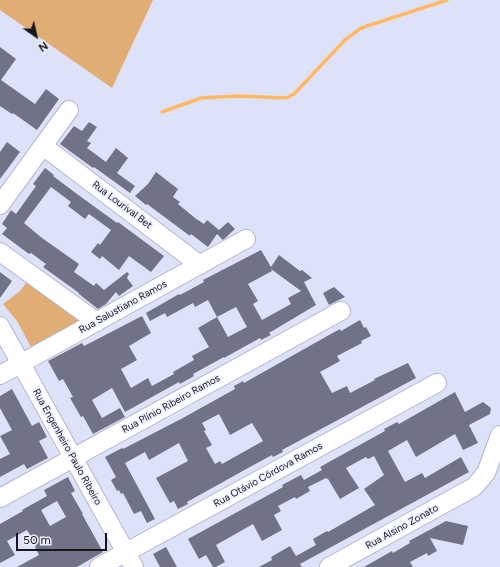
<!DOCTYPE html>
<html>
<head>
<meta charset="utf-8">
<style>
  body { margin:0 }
  #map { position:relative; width:500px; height:567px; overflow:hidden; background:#dee2f9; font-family:Figtree,sans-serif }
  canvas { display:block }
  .north { position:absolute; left:16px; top:16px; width:40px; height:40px; -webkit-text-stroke:3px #edeffd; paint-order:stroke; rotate:146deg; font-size:11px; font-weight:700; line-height:16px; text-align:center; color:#15161e }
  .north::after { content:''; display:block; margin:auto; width:14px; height:18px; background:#15161e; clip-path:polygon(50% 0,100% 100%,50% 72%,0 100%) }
  .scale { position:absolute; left:16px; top:533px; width:91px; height:18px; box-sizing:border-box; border:2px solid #15161e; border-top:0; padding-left:5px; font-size:12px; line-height:14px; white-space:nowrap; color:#15161e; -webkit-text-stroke:3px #edeffd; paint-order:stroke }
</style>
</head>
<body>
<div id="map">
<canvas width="500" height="567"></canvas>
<div class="north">N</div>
<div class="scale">50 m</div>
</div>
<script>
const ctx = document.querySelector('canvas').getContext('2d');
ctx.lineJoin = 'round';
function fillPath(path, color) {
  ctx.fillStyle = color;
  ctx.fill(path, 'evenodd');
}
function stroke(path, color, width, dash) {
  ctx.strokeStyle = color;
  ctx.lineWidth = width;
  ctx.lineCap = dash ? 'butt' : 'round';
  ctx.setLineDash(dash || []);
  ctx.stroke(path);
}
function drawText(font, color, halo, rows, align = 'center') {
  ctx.font = font + ' Figtree,sans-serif';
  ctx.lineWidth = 3.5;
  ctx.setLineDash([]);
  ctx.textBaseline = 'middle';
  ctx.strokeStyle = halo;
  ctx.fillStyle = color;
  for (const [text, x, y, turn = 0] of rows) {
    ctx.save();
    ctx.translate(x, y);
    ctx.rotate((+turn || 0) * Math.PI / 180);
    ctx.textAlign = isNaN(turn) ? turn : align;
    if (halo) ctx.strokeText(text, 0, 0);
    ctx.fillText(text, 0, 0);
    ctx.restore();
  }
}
fillPath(new Path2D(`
  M0 0H153L112 88 0 10Z
  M29 279 84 319 31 347 17 321 3 304 20 291Z`), '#e0ae74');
stroke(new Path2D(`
  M162 112 201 98 238 96 286 98 294 94 345 40 361 28 447 0`), '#ffb965', 3.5);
fillPath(new Path2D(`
  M0 47 16 59 1 80 35 104 46 89 59 99 37 130 13 113 12 114 0 106Z
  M89 122 97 127 87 141 91 143 87 148 106 162 116 148 128 158 117 173 135 186 130 193 94 167 93 168 60 144 74 126 82 131Z
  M7 142 20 152 0 179V152Z
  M45 168 54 175 53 176 77 194 117 223 118 222 164 256 151 272 129 256 119 270 102 256 100 259 91 252 98 243 100 245 111 230 89 214 85 219 68 206 71 202 51 187 24 223 42 238 79 264 74 272 94 286 96 283 104 290 127 272 129 274 127 278 133 286 119 296 116 292 106 304 98 309 79 294V293L43 267 46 264 31 253 29 254 2 234 7 228 2 224 11 210 16 214 36 186 33 184Z
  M156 172 178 189 173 197 180 202 178 204 195 218 204 224 207 220 219 230 228 222 235 229 223 240 217 234 208 247 191 234 190 236 147 204 146 205 135 196 148 184Z
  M261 250 271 267 279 255 300 271 302 270 312 278 304 282 316 305 269 333 271 335 261 340 260 338 224 358V357L193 374 194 376 180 384 179 382 125 412 112 388 92 400 102 418 120 408 125 417 93 434 83 416 81 417 70 398 73 397 63 379 59 381 48 361 82 343 84 346 142 316 151 333 129 346 137 360 121 369 131 388 148 378 152 386 174 374 173 372 194 360 192 356 209 347 198 328 217 317 208 300 195 307 193 303 167 317 165 313 150 321 146 313 179 294 180 295 204 282 203 280ZM271 269 301 291 288 298 291 304 262 320 253 304 258 301 248 284 272 271ZM236 307 247 327 228 337 217 317Z
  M0 272 12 281 0 298Z
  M334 287 345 297 329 305 323 293Z
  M360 320 364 328 366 327 371 336 361 341 362 343 337 356 340 361 320 372 332 393 347 386 350 393 375 380 374 379 408 363 416 378 282 450 283 452 273 457 272 455 248 468 187 502 188 504 178 509 174 501 170 503 156 478 188 461 179 443 149 460 145 452 125 463 155 519 147 523 141 511 134 514 123 493 121 494 119 490 117 491 111 480 116 477 105 457 122 448 123 449 181 419 235 389 234 386 243 381 244 383 329 335 340 329 341 331ZM219 414 230 435 252 423 263 441 222 464 220 461 215 464 206 448 212 445 204 431 206 430 202 423Z
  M12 389 32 426 39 422 47 437 39 441 48 458 27 469 24 464 0 477V459L10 454 0 436 12 430 0 408V396Z
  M455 392 465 412 483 402 491 408 490 414 469 425 478 443 463 450 455 434 416 457 407 440 388 451 405 482 422 473 425 478 461 457 469 472 300 564 302 567H259L272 560 271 557 290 546 296 556 316 545 313 539 327 531 328 532 375 505 364 489 384 475 374 456 368 459 366 457 346 468 359 488 340 499 328 479H327L326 478 308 487 310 491 296 499 295 497 278 506 281 511 274 515 282 530 262 541 253 524 216 545 225 562 216 567H213L206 555 199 559 188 539 283 487 282 485 301 475 304 480 322 470 320 467 385 431 384 429 397 422 399 424Z
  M68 477 75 491 71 493 83 514H82L103 552 77 567H17L39 555 35 547 36 546 27 530 7 541 15 555 0 563V524L23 511 22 510 47 496 44 490ZM57 501 66 517 50 526 41 510Z
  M446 521 468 526 463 545 430 538 437 551 428 556 427 553 410 562 413 567H364L392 551 393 553 410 543 409 541Z
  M166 547 177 567H160L153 554Z`), '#707387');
const minor = new Path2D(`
  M43 146 200 265
  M0 205 69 110
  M0 252 97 322
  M0 326 134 567
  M0 375 246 239
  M0 498 341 311
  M99 567 437 383
  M329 567 474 487 486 473 500 435`);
stroke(minor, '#b3b7cd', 20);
stroke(minor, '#fff', 18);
drawText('10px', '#15161e', '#edeffd', [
  ["Rua Lourival Bet",122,205,37],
  ["Rua Salustiano Ramos",123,307,-29],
  ["Rua Plínio Ribeiro Ramos",171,404,-29],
  ["Rua Engenheiro Paulo Ribeiro",67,447,61],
  ["Rua Otávio Córdova Ramos",268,475,-29],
  ["Rua Alsino Zonato",402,527,-29]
]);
</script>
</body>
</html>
